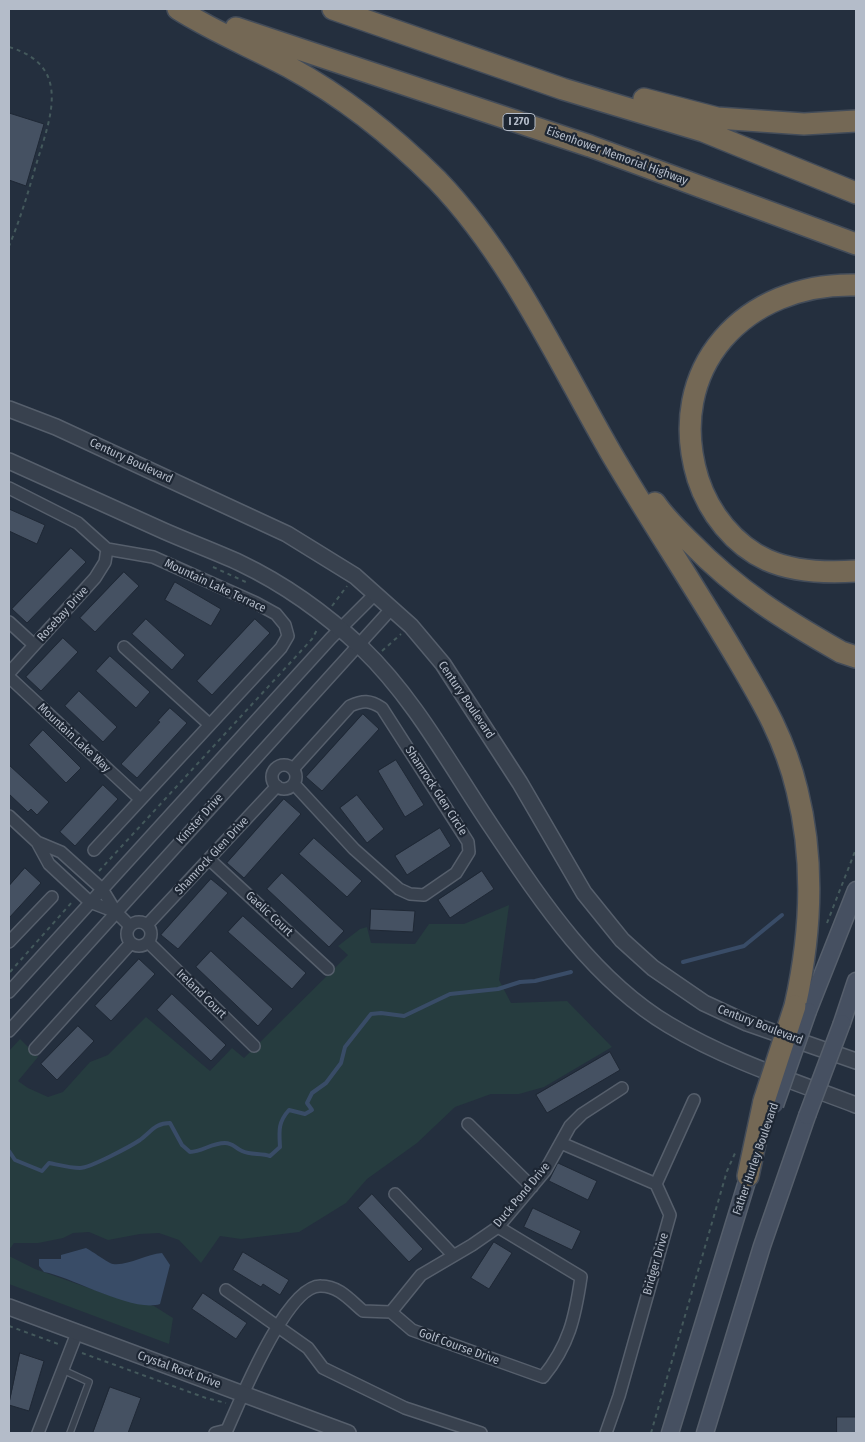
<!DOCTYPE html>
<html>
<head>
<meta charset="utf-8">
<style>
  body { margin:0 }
  #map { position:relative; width:865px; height:1442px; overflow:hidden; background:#242f3e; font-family:"Fira Sans Condensed",sans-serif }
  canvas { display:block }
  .frame { position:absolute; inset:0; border:10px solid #b4bcc9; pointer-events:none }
</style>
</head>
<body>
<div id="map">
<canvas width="865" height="1442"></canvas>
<div class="frame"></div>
</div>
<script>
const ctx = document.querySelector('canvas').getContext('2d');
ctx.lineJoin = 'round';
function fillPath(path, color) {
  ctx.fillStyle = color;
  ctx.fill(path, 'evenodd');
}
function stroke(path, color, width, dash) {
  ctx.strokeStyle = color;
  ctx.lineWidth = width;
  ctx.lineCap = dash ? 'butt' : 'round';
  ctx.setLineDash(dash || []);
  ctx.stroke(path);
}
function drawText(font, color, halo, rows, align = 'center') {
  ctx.font = font + ' "Fira Sans Condensed",sans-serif';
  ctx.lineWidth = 4.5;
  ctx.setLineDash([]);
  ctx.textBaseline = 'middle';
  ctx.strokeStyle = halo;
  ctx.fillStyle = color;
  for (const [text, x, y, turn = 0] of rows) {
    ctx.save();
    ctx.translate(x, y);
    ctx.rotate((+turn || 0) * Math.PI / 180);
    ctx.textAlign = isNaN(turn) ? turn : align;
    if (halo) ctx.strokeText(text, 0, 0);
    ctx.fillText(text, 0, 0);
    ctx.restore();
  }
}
fillPath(new Path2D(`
  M509 905 499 980 511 1003 567 1001 612 1047 544 1087 519 1094H491L455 1107 417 1143 367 1179 346 1203 299 1232 241 1239 220 1236 201 1263 179 1240 159 1233 140 1234 108 1240 89 1232 73 1233 63 1238 38 1243H14L9 1250V1051L20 1039 38 1057 18 1081 28 1088 48 1097 63 1092 90 1062 108 1055 146 1017 210 1071 232 1048 244 1058 348 955 338 946 360 929 367 927 371 943 415 944 429 924H464Z
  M9 1256 35 1269 114 1297 154 1306 173 1318 169 1344 9 1284Z`), '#263c3f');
fillPath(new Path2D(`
  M86 1248C92 1251 108 1263 113 1264 128 1266 146 1254 162 1253L170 1265 160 1304C133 1313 72 1277 44 1272L39 1266V1259H61V1255Z`), '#394c67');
stroke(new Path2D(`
  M683 962 744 946 782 915
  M9 1151 15 1160 42 1171 49 1163C59 1165 70 1168 80 1168 90 1168 131 1146 140 1140 151 1132 155 1123 170 1123L182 1145 190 1152C202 1152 211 1143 225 1143 233 1143 235 1148 242 1151 250 1155 261 1153 270 1156L280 1147C279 1131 278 1122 289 1110L305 1114 312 1110 307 1103 312 1093 326 1083 341 1063 345 1047 371 1014 381 1013 404 1016 450 994 498 989 520 982 535 981 571 972`), '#394c67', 4);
const building = new Path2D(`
  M9 113 44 124 26 186 9 180Z
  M9 509 45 525 37 544 9 531Z
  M71 548 86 562 27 623 12 609Z
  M124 572 139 586 95 632 80 618Z
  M175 582 221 609 211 626 165 600Z
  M146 619 185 655 172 670 132 634Z
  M255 619 270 633 212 695 197 681Z
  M63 638 78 652 41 691 26 677Z
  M110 656 150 692 136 708 96 671Z
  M79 691 117 727 103 742 65 706Z
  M170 708 187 723 137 778 121 764 160 722 158 721Z
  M363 714 379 729 322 791 306 777Z
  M43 730 81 768 66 783 29 745Z
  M396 760 424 805 405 817 378 771Z
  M9 765 49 802 37 815 31 809 28 812 9 794Z
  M103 785 118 799 75 846 60 832Z
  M357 795 384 829 367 843 340 808Z
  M284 799 301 814 244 878 227 863Z
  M440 828 451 846 407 875 395 856Z
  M314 838 362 881 347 897 299 854Z
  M25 868 41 883 9 918V886Z
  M482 871 494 889 450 918 438 900Z
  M282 873 344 931 329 947 267 889Z
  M211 879 228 893 178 949 161 935Z
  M371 909 415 911 413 932 370 930Z
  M243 916 306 973 292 989 228 932Z
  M211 951 273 1009 258 1026 196 967Z
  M139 959 155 974 111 1021 95 1006Z
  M172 994 226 1045 211 1061 157 1010Z
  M78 1026 94 1041 57 1080 41 1064Z
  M610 1052 620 1070 547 1113 536 1095Z
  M558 1163 597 1181 588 1200 549 1181Z
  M372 1194 423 1249 409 1262 358 1208Z
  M533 1208 581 1231 572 1250 524 1227Z
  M494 1242 512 1253 489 1289 471 1278Z
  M243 1252 289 1280 280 1295 263 1284 261 1287 233 1270Z
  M203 1293 247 1323 236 1339 192 1309Z
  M20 1353 44 1361 29 1411 9 1405Z
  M110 1387 141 1398 128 1433H93Z
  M837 1417H856V1433H837Z`);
fillPath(building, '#455162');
stroke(building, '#1f2835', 1);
const service = new Path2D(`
  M63 1370 89 1382 70 1433`);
const minor = new Path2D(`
  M9 488 78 523 107 549 153 557 256 603 276 614 285 625 288 636 281 648 94 850
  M9 622 34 645
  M124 647 209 724
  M9 673 95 578 105 562 107 549
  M9 677 140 799
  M272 777a12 12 0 1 1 24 0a12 12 0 1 1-24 0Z
  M293 769 350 706C363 700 370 700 382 708L468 842 469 852 456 873 424 895 410 894 399 889 354 849 294 784
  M9 816 37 842 49 864 90 902 116 912
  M37 842 61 852 102 889 116 912 130 926
  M209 859 328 969
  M127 934a12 12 0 1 1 24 0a12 12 0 1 1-24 0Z
  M147 925 277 786
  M9 942 52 897
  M148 942 254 1046
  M9 992 331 638 375 594
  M9 1031 392 608
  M35 1049 131 943
  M468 1124 532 1187
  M561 1143 656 1184
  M395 1194 453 1255
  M226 1290 308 1348 323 1368 405 1408 481 1433
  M391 1312 421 1275 472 1245 498 1227 545 1171 570 1126 582 1114 622 1088
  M38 1433 77 1333
  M215 1433 227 1430C240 1401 287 1284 321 1286 339 1286 350 1300 363 1311L391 1312 412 1330 543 1377C569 1345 575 1318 581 1277L498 1227
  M606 1433 619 1396 670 1215 656 1184 694 1100`);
const tertiary = new Path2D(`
  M9 409 56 427 287 534 355 576 411 626 443 664 520 783 584 893 622 940 653 968 704 1003 747 1023 856 1061
  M9 461C61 484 112 508 164 531 189 542 216 552 240 563 284 584 327 615 362 648 415 699 450 765 491 826 540 899 592 979 669 1025 727 1060 793 1081 856 1105
  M9 1307 348 1433`);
const secondary = new Path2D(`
  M808 1011 856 890
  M842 1023 856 981
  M670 1433 752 1165
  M705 1433 762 1246 807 1116`);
const motorway = new Path2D(`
  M178 9C214 32 252 47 289 67 342 96 394 137 437 180 511 257 558 361 611 453 652 523 697 590 738 660 764 704 785 740 797 790 815 862 811 935 795 1006
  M333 9 563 89 703 131 856 193
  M236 28 590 146 856 244
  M644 99 717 118 804 124 856 121
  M856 285C745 282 664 368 698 479 709 513 734 545 767 560 794 572 827 573 856 571
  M655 503C665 518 678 530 691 543 738 591 783 619 841 652L856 657
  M748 1176 764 1101`);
stroke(service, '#565f6c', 8);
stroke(minor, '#565f6c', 14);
stroke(tertiary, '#565f6c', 18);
stroke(secondary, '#565f6c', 19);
stroke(motorway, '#434c59', 24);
stroke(new Path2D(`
  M9 47C73 66 50 119 36 165 28 193 20 220 9 246
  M213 567 248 583
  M332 606 347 586
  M382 651 401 634
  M99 871 312 639 318 628
  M827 923 856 849
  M10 972 73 901
  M9 1326 61 1345
  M82 1353 206 1398 226 1403
  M651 1433 727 1171 736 1151`), '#44595c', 2, [4, 4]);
stroke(service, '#38414e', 5.5);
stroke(minor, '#38414e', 11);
stroke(tertiary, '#38414e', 15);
stroke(secondary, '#465061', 16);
stroke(motorway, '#746855', 21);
const secondaryBridge = new Path2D(`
  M775 1105 808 1011
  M807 1116 842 1023`);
const motorwayBridge = new Path2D(`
  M764 1101 795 1006`);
stroke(secondaryBridge, '#565f6c', 19, []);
stroke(motorwayBridge, '#434c59', 24, []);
stroke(secondaryBridge, '#465061', 16);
stroke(motorwayBridge, '#746855', 21);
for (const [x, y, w] of [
  [519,122,32]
]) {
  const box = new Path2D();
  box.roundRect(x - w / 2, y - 8.5, w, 17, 4);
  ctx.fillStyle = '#1d2633';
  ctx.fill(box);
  stroke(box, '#b4bcc9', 1);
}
drawText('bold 11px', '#b4bcc9', null, [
  ["I 270",519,122]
]);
drawText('12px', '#b4bcc9', '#1d2633', [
  ["Eisenhower Memorial Highway",617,156,20],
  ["Century Boulevard",131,461,25],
  ["Mountain Lake Terrace",215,586,25],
  ["Rosebay Drive",63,614,-48],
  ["Century Boulevard",466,700,56],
  ["Mountain Lake Way",74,738,43],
  ["Shamrock Glen Circle",436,791,57],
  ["Kinster Drive",200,819,-48],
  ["Shamrock Glen Drive",212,856,-47],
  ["Gaelic Court",269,914,43],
  ["Ireland Court",201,994,44],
  ["Century Boulevard",760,1025,21],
  ["Father Hurley Boulevard",756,1159,-71],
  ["Duck Pond Drive",522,1195,-50],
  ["Bridger Drive",656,1264,-74],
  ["Golf Course Drive",459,1347,20],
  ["Crystal Rock Drive",179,1370,20]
]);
</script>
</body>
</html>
